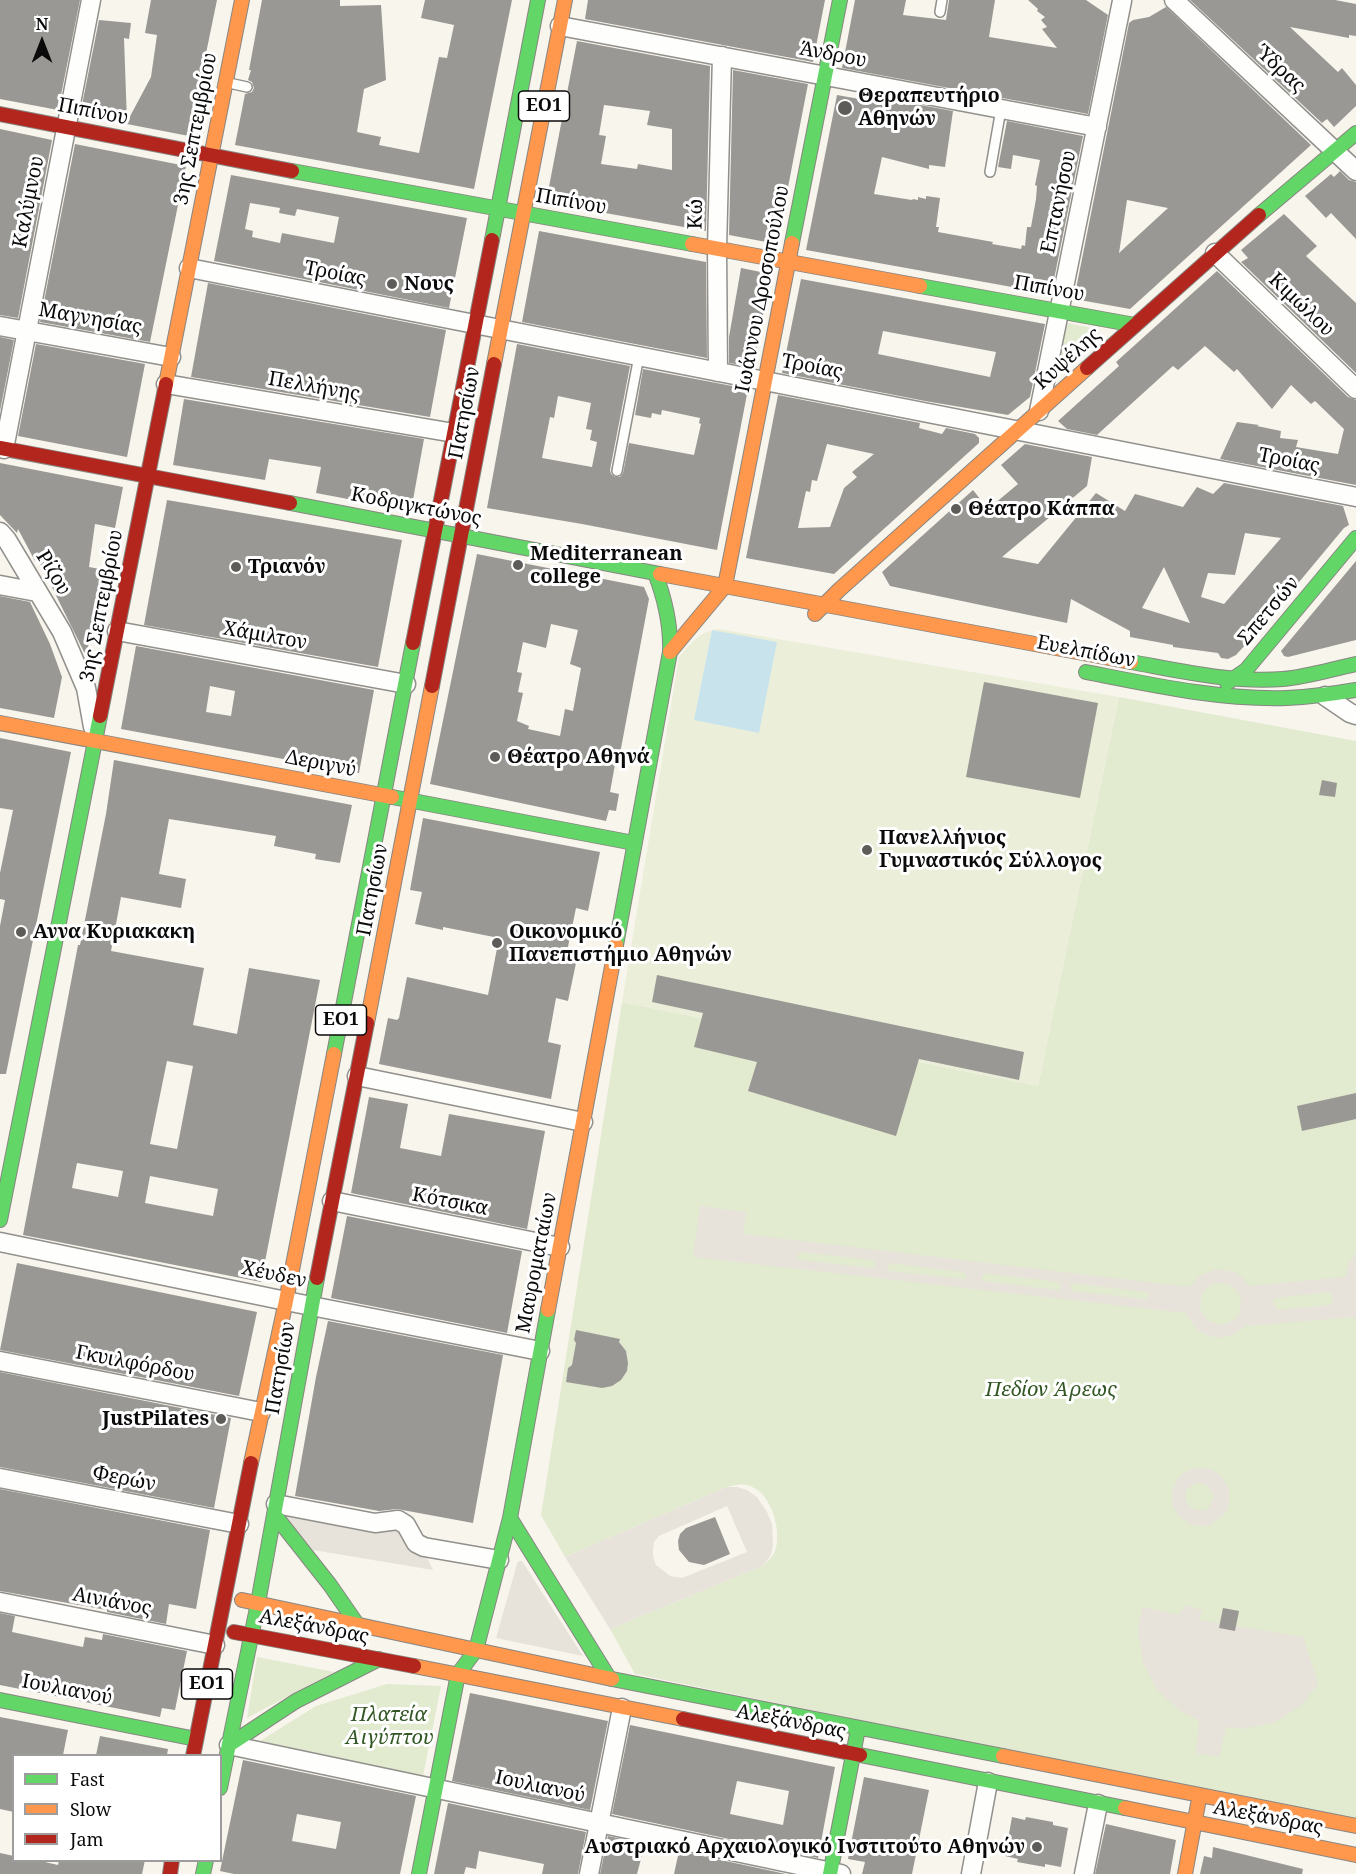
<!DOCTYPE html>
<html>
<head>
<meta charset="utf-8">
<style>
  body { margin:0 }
  #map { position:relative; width:1356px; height:1874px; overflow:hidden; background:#f8f5ed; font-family:"Noto Serif",serif }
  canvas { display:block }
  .legend { position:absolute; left:12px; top:1754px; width:210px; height:108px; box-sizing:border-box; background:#fff; border:2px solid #9d9d9d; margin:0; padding:8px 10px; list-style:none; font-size:18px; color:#0a0a0a }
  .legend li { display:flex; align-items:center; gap:12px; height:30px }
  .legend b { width:30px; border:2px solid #9d9d9d }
  .north { position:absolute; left:12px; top:12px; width:60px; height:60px; -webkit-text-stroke:4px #fff; paint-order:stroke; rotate:0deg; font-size:16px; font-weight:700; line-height:24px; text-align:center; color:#0a0a0a }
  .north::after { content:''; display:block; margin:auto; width:21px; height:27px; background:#0a0a0a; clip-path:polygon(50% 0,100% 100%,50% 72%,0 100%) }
</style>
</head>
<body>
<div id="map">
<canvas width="1356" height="1874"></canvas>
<ul class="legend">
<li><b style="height:8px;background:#63d668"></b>Fast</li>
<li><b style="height:8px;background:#ff974d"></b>Slow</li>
<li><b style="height:8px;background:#b3261e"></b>Jam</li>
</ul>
<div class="north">N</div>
</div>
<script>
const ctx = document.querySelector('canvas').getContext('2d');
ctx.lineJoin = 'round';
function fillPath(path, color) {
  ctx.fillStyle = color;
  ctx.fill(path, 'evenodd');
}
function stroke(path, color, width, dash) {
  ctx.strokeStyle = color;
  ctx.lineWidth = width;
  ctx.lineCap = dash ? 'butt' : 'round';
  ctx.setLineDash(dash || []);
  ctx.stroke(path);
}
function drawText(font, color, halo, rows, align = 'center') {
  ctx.font = font + ' "Noto Serif",serif';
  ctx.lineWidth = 6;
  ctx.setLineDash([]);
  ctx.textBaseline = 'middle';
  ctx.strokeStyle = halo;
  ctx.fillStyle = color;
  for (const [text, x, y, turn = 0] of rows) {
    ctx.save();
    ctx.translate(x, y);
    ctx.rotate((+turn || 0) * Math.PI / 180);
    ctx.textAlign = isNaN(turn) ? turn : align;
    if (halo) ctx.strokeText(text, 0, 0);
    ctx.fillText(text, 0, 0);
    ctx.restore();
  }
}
fillPath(new Path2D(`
  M1068 323 1097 329 1099 334 1060 368 1058 367 1064 334Z
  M1119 697 1356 741V1821L635 1674 610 1629 762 1566C768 1561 774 1556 776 1548 781 1528 771 1493 750 1486 742 1483 735 1485 727 1487L565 1557 541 1515 622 1002 1038 1086Z
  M257 1657 334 1672 247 1718Z
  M387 1684 441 1686 423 1776 260 1741 316 1706Z`), '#e2ead0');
fillPath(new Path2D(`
  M719 629 1119 697 1038 1086 622 1002 679 657C691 643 700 631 719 629Z`), '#ebefd9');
fillPath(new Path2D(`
  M700 1206 746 1212 743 1234 1189 1287 1201 1275 1216 1269 1234 1272 1243 1278 1249 1286 1345 1277 1349 1264 1356 1252V1320L1353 1317 1246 1326 1235 1334 1219 1338 1209 1336 1199 1331 1192 1323 1186 1313 693 1257ZM800 1252 873 1260 876 1264 875 1267 873 1268 799 1260 797 1257ZM890 1263 963 1272 966 1275V1279H963L889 1271 887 1268ZM984 1273 1058 1282 1061 1285 1060 1289 1057 1290 983 1281 981 1278ZM1072 1283 1146 1292 1149 1293V1295L1148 1299H1145L1072 1291 1070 1288ZM1216 1283H1223L1234 1287 1241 1298 1240 1312 1236 1318 1228 1323 1221 1325 1209 1321 1204 1317 1200 1307 1201 1297 1204 1291 1210 1286ZM1329 1292 1333 1296 1331 1305 1277 1310 1273 1302 1275 1298Z
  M1195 1468 1210 1469 1216 1472 1222 1477 1229 1489V1502L1227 1510 1222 1516 1209 1525 1201 1526 1190 1524 1181 1518 1173 1507 1172 1492 1177 1480 1182 1474ZM1196 1483H1200L1208 1486 1214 1497 1208 1509 1200 1511 1189 1507 1185 1497 1187 1489Z
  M727 1487H737L747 1490 757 1497 767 1512 772 1524 773 1545 771 1555 766 1562 762 1566 610 1629 565 1557ZM727 1506 747 1552 682 1578 670 1576 656 1565 653 1556V1549L654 1542 659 1536Z
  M289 1502 409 1521 433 1570 313 1550 286 1517Z
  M519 1561H522L583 1656 496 1638 517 1564Z
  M1187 1605 1203 1611 1199 1620 1303 1637 1318 1684 1302 1705 1275 1722 1243 1729 1226 1727 1219 1757 1196 1753 1199 1720 1182 1712 1158 1691 1143 1662 1138 1631 1142 1607 1178 1615Z`), '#e7e3da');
fillPath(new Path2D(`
  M712 630 777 642 759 733 694 720Z`), '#c9e3ed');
fillPath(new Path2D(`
  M0 0H80L58 110 0 99Z
  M151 0H217L189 136 80 115 99 20 131 23 129 39 124 38 127 122 151 77 157 35 145 33Z
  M262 0H340V6L381 5 386 80 364 89 357 132 381 137 379 145 419 153 439 57 447 58 454 25 421 18 425 0H512L474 189 235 145 245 94 252 92 254 88 252 82 248 80 251 70H249Z
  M588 0H825L813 62 585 19Z
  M855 0H906L903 15 946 20 949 0H995L989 37 1057 48 1042 29 1047 27 1041 20 1045 17 1037 11 1038 9 1028 0H1086L1108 15 1088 114 842 68Z
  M1190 0H1335L1356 4V36L1349 35V38L1290 27 1338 72 1342 68 1356 85V106L1334 127 1327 119 1322 123Z
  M1166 7 1311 145 1130 309 1074 299 1129 23 1133 20 1149 17ZM1127 200 1168 208 1119 253 1123 227Z
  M577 41 710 66 706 231 594 211 547 197ZM604 105 650 111 647 125 672 129V170L638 164 637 169 601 164 606 136 599 135Z
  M733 70 808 84 777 244 729 235Z
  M837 95 876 102 877 97 953 111 945 167 929 165V169L882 157 874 194 912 200 913 199 918 200V197L926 199V196L940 198 936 227H939L938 232 993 242 992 244 1021 249 1022 245 1025 246 1027 227H1031L1036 199 1037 186 1035 185 1040 160 1013 155 1011 169 998 167 1007 121 1083 136 1051 294 806 250Z
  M0 129 52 140 18 318 0 315Z
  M75 144 186 166 150 342 40 322Z
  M1340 171 1349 180 1356 182V239L1331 213 1326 218 1305 196 1331 174 1334 177Z
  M231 175 467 218 449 308 214 261ZM250 203 280 208 279 213 295 216 297 209 339 217 334 243 282 233 280 243 252 237 253 231 245 229Z
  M1284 214 1317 246 1306 256 1356 303V373L1241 262 1248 258 1241 250Z
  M539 231 706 262 707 358 522 322Z
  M741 268 771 274 753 367 729 363V337Z
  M1217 271 1348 397 1356 400V485L1220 459 1237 422 1259 425 1257 426 1281 431 1280 438 1298 440 1296 447 1338 454 1344 429 1315 401 1311 404 1291 385 1272 409 1237 369 1234 372 1205 346 1178 370 1173 366 1097 435 1067 429 1058 421 1119 366 1116 362Z
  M801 279 1045 324 1030 397 1008 415 925 401 782 373ZM883 331 996 352 990 377 878 354Z
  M208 283 446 330 430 417 191 377Z
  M0 337 14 340 0 411Z
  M36 344 145 364 127 457 18 436Z
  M517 344 630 366 610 470 611 474 615 477H620L623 473 629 443 694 455 701 424 699 423 700 418 662 410 661 415 652 413 651 418 635 415 643 369 748 389 717 550 582 524 487 508ZM558 396 591 403 586 429 592 430 590 440 597 442 592 467 542 458 550 417 554 418Z
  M778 395 920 423 919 428 942 434 946 428 975 434 979 438V443L834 574 746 558ZM827 444 874 454 852 472 857 477 844 488 830 527 798 528 806 491 810 492 812 480 817 481Z
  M184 399 424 439 411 511 316 493 321 467 269 459 265 480 173 465Z
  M1025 444 1092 457 1087 486 1002 557 1038 564 1096 493 1125 511 1135 494 1183 507 1197 487 1213 494 1224 483 1343 506 1349 525 1344 528 1260 629 1236 655 1228 659 1221 658 1218 653 1173 647V645L1130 637V631L1071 599 1067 623 890 586 882 572 973 490 988 509 1018 484 1001 465ZM1245 533 1281 538 1224 604 1201 597 1208 573 1235 575ZM1164 567 1190 623 1142 608Z
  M0 463 123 487 115 528 95 524 89 567 105 570 86 656 36 555 35 561 18 529 17 533 0 515Z
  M167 500 402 540 378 667 144 625Z
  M477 554 644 587 649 599 619 759H616L610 792 619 794 616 811 609 810 606 821 430 784ZM551 624 578 630 570 664 581 668 573 711 565 709 560 736 528 729 529 726 517 721 523 693 518 692 522 673 517 672 523 642 546 648Z
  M1356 561V640L1288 657 1284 656 1281 651Z
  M0 596 30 602 50 644 62 677 54 718 0 708Z
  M136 646 374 690 359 773 121 729ZM210 686 235 691 231 716 206 712Z
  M984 682 1098 703 1080 798 966 777Z
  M0 738 71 752 6 1074H0V926L5 900 0 899V873L13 810 0 808Z
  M114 760 352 805 340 863 315 859 316 854 274 846 276 836 169 819 159 874 186 879 181 908 121 897 111 951 204 968 193 1025 237 1034 249 968 320 980 261 1282 23 1235 78 945H80L106 814ZM167 1061 193 1066 177 1149 150 1144ZM77 1163 123 1171 118 1197 72 1188ZM150 1176 218 1189 213 1216 145 1203Z
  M1322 780 1337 783 1335 797 1319 795Z
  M423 818 600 852 588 911 576 908 565 961 576 963 568 1001 556 998 548 1042 561 1045 551 1099 379 1064 388 1018 397 1020 399 1018 407 977 488 995 499 938 443 927V930L415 924 422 892 410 890Z
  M657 975 1024 1052 1019 1080 919 1059 896 1136 748 1091 757 1062 694 1047 703 1013 652 1002Z
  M1356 1093V1119L1302 1131 1297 1106Z
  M369 1097 408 1104 400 1148 441 1156 449 1114 545 1131 527 1229 351 1193Z
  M347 1216 522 1251 507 1333 331 1298Z
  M17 1263 257 1312 239 1396 0 1350Z
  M328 1321 503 1355 473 1523 397 1509 379 1511 295 1496 316 1377Z
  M576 1330 620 1339 619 1342 626 1351 628 1363 627 1371 621 1380 612 1386 602 1388 566 1382 568 1368 572 1365 576 1343 574 1340Z
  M0 1372 231 1418 214 1508 0 1467Z
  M0 1489 210 1530 196 1609 169 1604 166 1624 107 1612V1610L0 1591Z
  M715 1517 730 1554 704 1565 689 1562 679 1550 678 1541 680 1534 686 1528Z
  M1223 1608 1239 1611 1235 1631 1219 1628Z
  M0 1613 15 1616 12 1632 83 1647 85 1637 102 1640 103 1634 187 1651 175 1710 162 1708 160 1717 0 1685Z
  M470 1693 608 1721 590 1810 452 1781Z
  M0 1717 68 1730 63 1755H14V1812L0 1809Z
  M630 1725 835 1767 818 1858 612 1814ZM737 1781 789 1791 783 1825 730 1814Z
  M100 1736 168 1749 167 1755H96Z
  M243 1760 416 1796 400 1874H234L220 1871ZM297 1814 341 1822 336 1849 292 1841Z
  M864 1777 929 1790 912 1874H862L865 1862 848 1859Z
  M448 1803 586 1832 578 1874H542L544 1864 479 1851 476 1869 466 1867 464 1874H434Z
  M1012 1817 1025 1820 1026 1817 1053 1822V1825L1068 1828 1061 1867 1045 1864V1867L1017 1862 1018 1859 1005 1856Z
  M1106 1824 1176 1840 1170 1874H1095Z
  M608 1836 645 1844 637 1874H600Z
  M1213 1847 1303 1869 1302 1874H1200L1204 1856 1212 1858Z
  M679 1851 786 1874H674Z
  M0 1853 14 1856V1860H36L58 1865 59 1860H145L142 1874H0Z`), '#9a9894');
const lane = new Path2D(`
  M940 12 942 0
  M229 83 247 87
  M990 172 1001 109
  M617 471 639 356`);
const street = new Path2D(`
  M1174 0 1356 171
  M560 26 1097 127
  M1215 253 1356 389
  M189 268 1356 497
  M0 326 171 357
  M718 372 717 248 722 56
  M166 384 454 433
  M1039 411 1122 1
  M4 449 91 0
  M0 532 7 540 62 632 86 688 93 727
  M0 585 37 592
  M117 631 406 684
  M1325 696 1350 713 1356 715
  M357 1076 583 1122
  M332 1201 560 1247
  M0 1242 286 1301 540 1351
  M0 1361 261 1412
  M0 1478 239 1524
  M276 1504 375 1523 398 1520 406 1525 416 1543 424 1547 499 1560
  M0 1602 215 1645
  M229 1745 841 1874
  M589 1874 622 1708
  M971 1874 988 1782
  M1084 1874 1098 1804`);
const fast = new Path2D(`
  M292 171 692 244
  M1259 215 1356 133
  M492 240 538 0
  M792 243 840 0
  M920 286 1135 325
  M290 503 660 574
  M1131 662C1181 671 1232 683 1283 679 1307 677 1332 669 1356 664
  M1086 672C1152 685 1219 700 1287 698 1310 697 1333 694 1356 690
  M1227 683 1246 670 1356 538
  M392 797 634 843
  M616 945 670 652C671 624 665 599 655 573
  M334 1054 413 643
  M0 1220 100 716
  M274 1514 330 1585 357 1624
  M510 1518 609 1678
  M612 1679 1003 1756
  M0 1700 196 1739
  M229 1745 296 1701 379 1659
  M860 1755 1125 1808
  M220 1788 258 1603 317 1278
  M203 1874 206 1860
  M419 1874 458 1674 476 1650 510 1518 548 1310
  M830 1874 857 1734`);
const slow = new Path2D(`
  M692 244 920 286
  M494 364 565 0
  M166 384 242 0
  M660 574 1131 662
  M815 614 839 590 1087 368
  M670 652 725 586 792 243
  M0 723 392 797
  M367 1023 432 686
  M548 1310 616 945
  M251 1463 286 1301 334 1054
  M242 1600 612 1679
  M414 1666 683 1719
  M1003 1756 1356 1826
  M1125 1808 1356 1855
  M1185 1874 1198 1804`);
const jam = new Path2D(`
  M0 114 292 171
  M1087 368 1259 215
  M0 448 290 503
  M413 643 492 240
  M432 686 494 364
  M100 716 166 384
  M317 1278 367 1023
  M234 1632 414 1666
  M683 1719 860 1755
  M193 1756 251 1463
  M170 1874 172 1860`);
stroke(lane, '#91908c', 12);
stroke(street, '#91908c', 21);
stroke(fast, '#888683', 16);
stroke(slow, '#888683', 16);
stroke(jam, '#888683', 16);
stroke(lane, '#fefefc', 9);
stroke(street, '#fefefc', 18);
stroke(fast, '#63d668', 14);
stroke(slow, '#ff974d', 14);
stroke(jam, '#b3261e', 14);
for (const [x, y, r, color] of [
  [845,108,8,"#5d5c59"],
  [392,284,6,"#5d5c59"],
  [956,509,6,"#5d5c59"],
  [518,565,6,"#5d5c59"],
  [236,567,6,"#5d5c59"],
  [495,757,6,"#5d5c59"],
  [867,850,6,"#5d5c59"],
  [21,932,6,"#5d5c59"],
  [497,943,6,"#5d5c59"],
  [221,1419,6,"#5d5c59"],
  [1037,1847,6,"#5d5c59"]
]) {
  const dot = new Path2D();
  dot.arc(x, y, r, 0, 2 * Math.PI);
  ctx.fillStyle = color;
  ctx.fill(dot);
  stroke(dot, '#fff', 2);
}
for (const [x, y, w] of [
  [544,106,51],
  [341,1020,51],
  [207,1684,51]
]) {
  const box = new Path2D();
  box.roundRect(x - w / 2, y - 15, w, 30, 4.5);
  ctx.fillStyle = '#fff';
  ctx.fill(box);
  stroke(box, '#0a0a0a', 1.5);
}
drawText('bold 18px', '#0a0a0a', null, [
  ["ΕΟ1",544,106],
  ["ΕΟ1",341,1020],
  ["ΕΟ1",207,1684]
]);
drawText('20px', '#0a0a0a', '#fff', [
  ["Άνδρου",833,55,11],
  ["Ύδρας",1280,69,43],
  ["Πιπίνου",93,112,11],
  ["3ης Σεπτεμβρίου",196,129,-79],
  ["Καλύμνου",29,202,-79],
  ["Πιπίνου",571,202,10],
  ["Επτανήσου",1059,202,-78],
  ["Κώ",696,214,-89],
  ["Τροίας",335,274,11],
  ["Ιωάννου Δροσοπούλου",763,289,-79],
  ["Πιπίνου",1049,289,10],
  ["Κιμώλου",1301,305,44],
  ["Μαγνησίας",90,319,10],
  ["Κυψέλης",1068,359,-42],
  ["Τροίας",812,367,11],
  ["Πελλήνης",314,387,10],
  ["Πατησίων",465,413,-79],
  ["Τροίας",1289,461,11],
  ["Κοδριγκτώνος",416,507,11],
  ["Ρίζου",53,573,59],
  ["3ης Σεπτεμβρίου",102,606,-79],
  ["Σπετσών",1269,611,-50],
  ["Χάμιλτον",265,636,10],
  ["Ευελπίδων",1086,652,11],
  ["Δεριγνύ",321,764,11],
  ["Πατησίων",373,890,-79],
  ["Κότσικα",450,1202,11],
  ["Μαυροματαίων",537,1263,-79],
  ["Χέυδεν",274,1275,12],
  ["Γκυιλφόρδου",135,1364,11],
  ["Πατησίων",281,1368,-80],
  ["Φερών",124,1479,11],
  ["Αινιάνος",112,1602,11],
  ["Αλεξάνδρας",314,1627,11],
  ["Ιουλιανού",67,1690,11],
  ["Αλεξάνδρας",791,1722,11],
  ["Ιουλιανού",540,1787,12],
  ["Αλεξάνδρας",1268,1818,11]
]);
drawText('bold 20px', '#0a0a0a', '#fff', [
  ["Θεραπευτήριο",858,96],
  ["Αθηνών",858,119],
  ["Νους",404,284],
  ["Θέατρο Κάππα",968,509],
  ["Mediterranean",530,554],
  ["college",530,577],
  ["Τριανόν",248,567],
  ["Θέατρο Αθηνά",507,757],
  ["Πανελλήνιος",879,838],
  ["Γυμναστικός Σύλλογος",879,861],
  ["Αννα Κυριακακη",33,932],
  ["Οικονομικό",509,932],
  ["Πανεπιστήμιο Αθηνών",509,955],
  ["JustPilates",209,1419,"right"],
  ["Αυστριακό Αρχαιολογικό Ινστιτούτο Αθηνών",1025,1847,"right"]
], 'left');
drawText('italic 20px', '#325724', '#fff', [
  ["Πεδίον Άρεως",1051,1390],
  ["Πλατεία",389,1715],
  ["Αιγύπτου",389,1738]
]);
</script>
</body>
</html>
